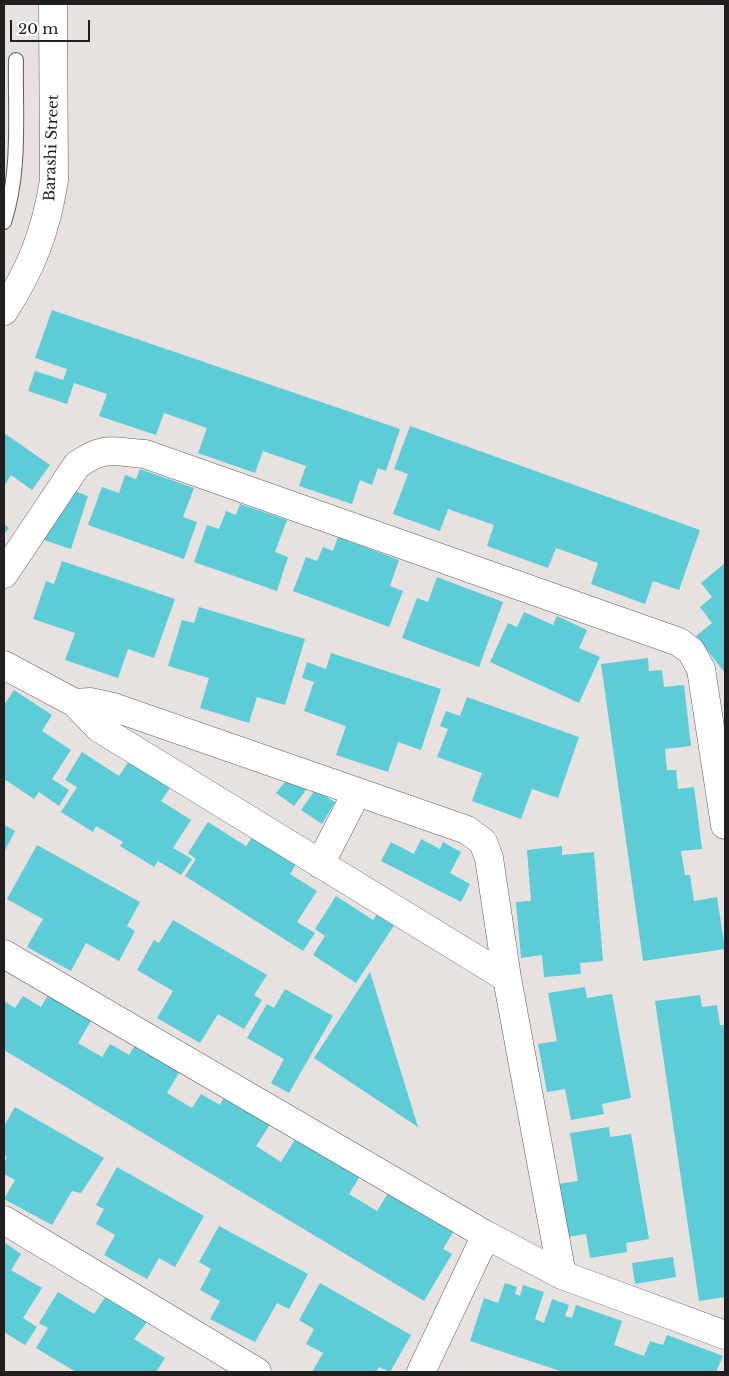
<!DOCTYPE html>
<html>
<head>
<meta charset="utf-8">
<style>
  body { margin:0 }
  #map { position:relative; width:729px; height:1376px; overflow:hidden; background:#e7e1e0; font-family:"Libre Baskerville",serif }
  canvas { display:block }
  .frame { position:absolute; inset:0; border:5px solid #201e1e; pointer-events:none }
  .scale { position:absolute; left:10px; top:20px; width:80px; height:22px; box-sizing:border-box; border:2px solid #201e1e; border-top:0; padding-left:6px; font-size:15px; line-height:18px; white-space:nowrap; color:#201e1e; -webkit-text-stroke:4px #fff; paint-order:stroke }
</style>
</head>
<body>
<div id="map">
<canvas width="729" height="1376"></canvas>
<div class="frame"></div>
<div class="scale">20 m</div>
</div>
<script>
const ctx = document.querySelector('canvas').getContext('2d');
ctx.lineJoin = 'round';
function fillPath(path, color) {
  ctx.fillStyle = color;
  ctx.fill(path, 'evenodd');
}
function stroke(path, color, width, dash) {
  ctx.strokeStyle = color;
  ctx.lineWidth = width;
  ctx.lineCap = dash ? 'butt' : 'round';
  ctx.setLineDash(dash || []);
  ctx.stroke(path);
}
function drawText(font, color, halo, rows, align = 'center') {
  ctx.font = font + ' "Libre Baskerville",serif';
  ctx.lineWidth = 4.5;
  ctx.setLineDash([]);
  ctx.textBaseline = 'middle';
  ctx.strokeStyle = halo;
  ctx.fillStyle = color;
  for (const [text, x, y, turn = 0] of rows) {
    ctx.save();
    ctx.translate(x, y);
    ctx.rotate((+turn || 0) * Math.PI / 180);
    ctx.textAlign = isNaN(turn) ? turn : align;
    if (halo) ctx.strokeText(text, 0, 0);
    ctx.fillText(text, 0, 0);
    ctx.restore();
  }
}
fillPath(new Path2D(`
  M52 310 400 429 386 471 378 468 372 485 360 480 352 504 299 486 306 466 263 451 255 473 198 453 207 428 164 413 156 435 99 416 107 394 74 383 67 404 28 391 35 371 63 380 67 369 35 358Z
  M410 426 700 530 679 590 653 581 645 604 591 584 598 563 556 548 548 568 487 546 494 525 448 509 440 531 393 514 408 474 394 469Z
  M4 433 50 465 32 490 11 475 4 486Z
  M140 469 194 488 183 517 197 522 184 559 88 525 102 487 119 493 125 475 136 479Z
  M72 490 88 496 71 549 44 540 58 498Z
  M240 504 287 520 275 552 288 557 277 591 194 562 207 525 219 529 226 511 236 515Z
  M4 524 9 528 4 534Z
  M338 537 399 560 390 586 403 591 389 627 293 591 306 557 317 561 323 547 333 551Z
  M62 561 175 599 154 658 128 649 118 678 65 660 75 633 33 619 46 581 54 584Z
  M725 563V673L696 636 712 623 700 607 712 597 701 583Z
  M437 577 503 602 479 667 402 638 417 598 428 602Z
  M199 607 305 639 285 705 257 697 249 723 200 708 209 678 168 666 182 620 194 623Z
  M524 612 553 625 557 616 587 630 579 648 600 657 579 703 490 662 508 623 517 627Z
  M331 653 441 689 421 750 398 742 388 772 336 755 346 726 304 711 314 682 302 678 307 662 326 669Z
  M648 658 649 671 662 670 664 687 684 685 691 746 665 749 667 770H676L678 789 694 787 702 849 681 851 685 875H690L694 901 717 897 725 949 643 961 601 664Z
  M14 690 52 715 42 731 71 750 52 779 69 790 59 806 39 792 34 799 4 779V705Z
  M467 697 579 737 558 798 532 789 521 819 472 801 482 773 437 757 448 729 440 726 446 711 460 716Z
  M82 752 119 776 131 758 172 785 161 801 191 820 173 848 192 859 181 875 158 861 154 867 120 846 123 842 96 826 93 832 61 812 77 787 65 780Z
  M289 777 306 790 294 806 276 793Z
  M315 790 335 802 322 824 301 810Z
  M208 822 246 846 256 832 300 858 290 874 317 891 297 922 315 933 303 951 185 876 196 859 188 853Z
  M4 825 15 831 4 852Z
  M421 839 440 849 443 842 461 852 450 873 470 884 461 902 381 861 391 842 414 854Z
  M37 845 140 902 127 926 135 931 119 961 86 943 71 971 27 947 43 919 7 899Z
  M562 846V855L594 852 603 961 580 963 581 974 544 977 542 955 521 958 516 902 531 901 527 850Z
  M336 896 373 920 382 907 399 918 356 983 313 955 325 936 315 929Z
  M173 920 267 975 254 995 262 1000 244 1029 218 1014 200 1043 157 1018 173 991 137 970 154 940 159 943Z
  M370 972 418 1127 314 1058Z
  M585 987 587 998 612 994 631 1098 602 1104 604 1114 571 1120 565 1089 547 1092 538 1044 557 1041 548 993Z
  M285 989 333 1016 289 1093 271 1083 284 1059 247 1038 267 1004 274 1008Z
  M48 995 91 1021 78 1043 102 1057 110 1044 129 1055 135 1045 180 1071 167 1093 192 1108 201 1094 220 1105 225 1096 271 1123 256 1146 281 1162 296 1138 360 1176 349 1194 377 1211 390 1190 455 1229 443 1249 452 1254 424 1301 4 1050V1001L15 1008 23 996 41 1007Z
  M700 995 702 1007 717 1005 720 1025H725V1297L699 1301 655 1001Z
  M15 1107 104 1158 81 1193 72 1191 52 1225 4 1199 15 1180 4 1174V1163L7 1157 4 1155V1126Z
  M609 1127 610 1137 631 1134 649 1239 626 1243 627 1252 590 1258 586 1234 567 1237 558 1184 578 1181 570 1133Z
  M117 1167 204 1216 175 1267 159 1258 147 1279 104 1255 115 1235 96 1224 104 1209 96 1205Z
  M219 1226 308 1274 289 1309 277 1303 255 1342 210 1319 220 1301 200 1290 211 1269 199 1262Z
  M4 1242 21 1254 11 1270 42 1288 23 1318 37 1327 25 1345 4 1332Z
  M673 1257 676 1277 635 1284 632 1263Z
  M320 1283 411 1335 390 1372 379 1367 376 1372H312L323 1353 306 1344 314 1329 299 1320Z
  M505 1283 517 1287 515 1294 520 1296 523 1285 544 1292 535 1319 544 1323 552 1299 569 1305 565 1316 572 1318 576 1305 622 1321 614 1345 644 1356 650 1341 663 1345 667 1335 723 1356 716 1372H563L470 1341 484 1298 498 1303Z
  M58 1292 94 1314 106 1296 147 1322 134 1339 165 1358 156 1372H76L36 1348 48 1328 39 1323Z`), '#5cccd7');
const service = new Path2D(`
  M4 222C21 170 15 114 16 60`);
const minor = new Path2D(`
  M4 311C32 267 46 231 54 180L53 4
  M4 574 77 465C105 445 113 452 145 454L679 642 691 651 701 669 725 825
  M4 665 75 703 99 728 507 978
  M75 703 90 702 113 707 467 830 483 842 489 858 507 978 562 1275
  M320 864 357 792
  M4 954 486 1235 562 1275 725 1335
  M4 1220 257 1372
  M421 1372 486 1235`);
stroke(service, '#625d5c', 16);
stroke(minor, '#625d5c', 29);
stroke(service, '#fff', 14);
stroke(minor, '#fff', 28);
drawText('15px', '#201e1e', '#fff', [
  ["Barashi Street",52,148,-88]
]);
</script>
</body>
</html>
